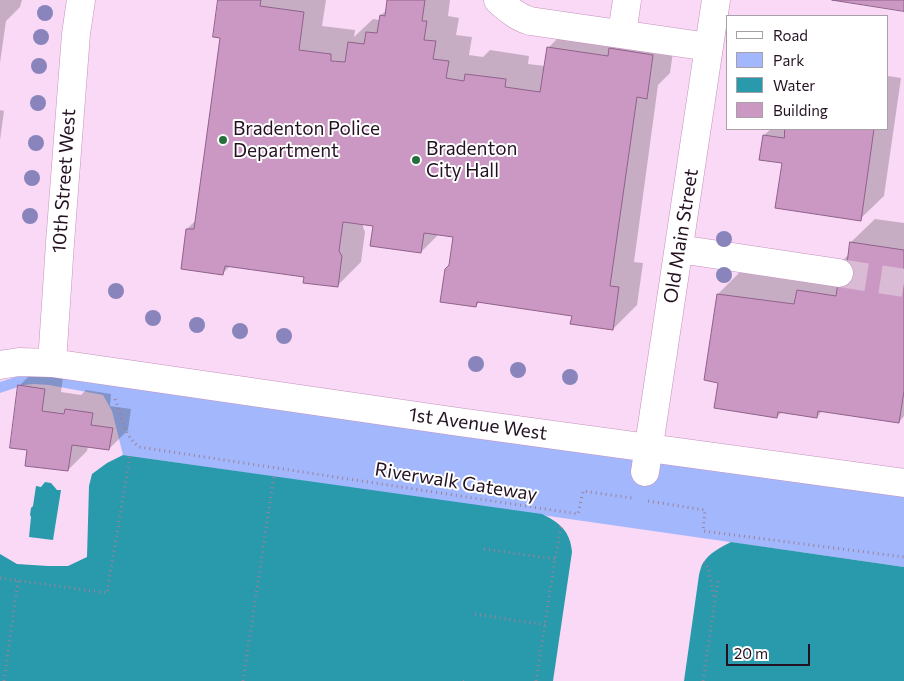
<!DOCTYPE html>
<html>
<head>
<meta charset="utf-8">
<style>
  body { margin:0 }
  #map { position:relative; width:904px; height:681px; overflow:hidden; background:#f9d9f5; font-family:Commissioner,sans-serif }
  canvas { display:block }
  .legend { position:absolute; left:726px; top:15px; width:162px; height:115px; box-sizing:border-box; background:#fff; border:1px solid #a7a0a7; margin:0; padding:6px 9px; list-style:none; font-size:15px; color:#241122 }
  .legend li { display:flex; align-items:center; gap:10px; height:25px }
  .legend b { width:25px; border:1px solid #a7a0a7 }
  .scale { position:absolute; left:726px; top:644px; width:84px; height:22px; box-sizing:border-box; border:2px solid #241122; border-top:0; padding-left:6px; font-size:15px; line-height:18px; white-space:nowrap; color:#241122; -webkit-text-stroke:4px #fff; paint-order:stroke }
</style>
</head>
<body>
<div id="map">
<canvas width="904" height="681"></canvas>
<ul class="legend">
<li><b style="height:6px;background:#fff"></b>Road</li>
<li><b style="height:14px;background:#a3b8fc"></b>Park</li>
<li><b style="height:14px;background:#289aac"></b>Water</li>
<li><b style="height:14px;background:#cb98c4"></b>Building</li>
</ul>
<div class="scale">20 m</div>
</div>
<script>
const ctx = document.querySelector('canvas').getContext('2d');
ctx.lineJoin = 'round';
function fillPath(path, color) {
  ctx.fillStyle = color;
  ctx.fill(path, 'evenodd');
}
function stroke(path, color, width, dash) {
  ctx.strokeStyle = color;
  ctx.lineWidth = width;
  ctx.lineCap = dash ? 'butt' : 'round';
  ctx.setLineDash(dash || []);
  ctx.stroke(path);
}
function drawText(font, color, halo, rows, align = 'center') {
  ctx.font = font + ' Commissioner,sans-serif';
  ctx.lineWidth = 4;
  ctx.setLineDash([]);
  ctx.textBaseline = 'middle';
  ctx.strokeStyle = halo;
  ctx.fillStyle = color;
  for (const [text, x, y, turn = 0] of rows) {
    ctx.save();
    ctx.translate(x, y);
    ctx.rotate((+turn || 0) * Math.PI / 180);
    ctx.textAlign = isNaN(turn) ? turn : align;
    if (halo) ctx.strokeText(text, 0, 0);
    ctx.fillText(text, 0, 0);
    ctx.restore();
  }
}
fillPath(new Path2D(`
  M25 374H34L904 484V567L123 455 112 411 103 395 49 385 34 384 24 385 0 393V382Z`), '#a3b8fc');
fillPath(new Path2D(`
  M123 455 542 514C560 523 570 531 572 552L553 681H0V554L17 564 48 566H68L87 557 89 486 92 474 107 463Z
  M45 482 51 483 57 490H61L53 540 29 537 31 517 30 515 31 508 33 506 36 486 41 487Z
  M731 542 904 567V681H684L699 575C700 571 701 566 703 563 709 553 721 547 731 542Z`), '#289aac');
fillPath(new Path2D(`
  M0 0H22L20 7 6 21 0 63Z
  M219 0H326L322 26 355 30 354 37 373 19 380 20 381 15 387 10 388 0H450L448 16 459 18 456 35 472 37 469 55 483 57 490 50 529 56 528 64 545 66 548 48 572 24 676 31 670 73 658 85 634 262 643 263 637 305 613 329 573 314 480 301 476 306 450 266 454 236 439 234 421 252 375 225 363 224V227L365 232 361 262 337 286 305 276 230 266 223 273 187 229 196 220 221 37Z
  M888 76 901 78 884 196 860 219 783 162 764 135 771 129H888Z
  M0 110 4 111 0 140Z
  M875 219 904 223V416L899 422 823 410 817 417 783 411 777 417 719 382 706 379 718 294 742 270 842 261 849 254 851 242Z
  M38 367 64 371 61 392 81 395 86 390 111 394 110 406 131 409 128 430 109 449 88 446 87 451 68 470 28 449 19 386Z`), '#0003');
const building = new Path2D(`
  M218 0H261L260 6 304 12 299 50 331 54V61L345 62 348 42 364 44 366 32 377 33 380 15 385 16 387 0H425L422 21H427L424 40 436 41 433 59 449 61 446 78 464 81 465 74 506 79 505 87 540 92 547 47 608 56 609 48 653 55 647 99 637 97 610 286 619 287 613 330 570 324 572 316 477 302 476 307 440 302 445 269 449 265 453 237 424 233 421 253 370 246 373 226 343 222 339 251 342 256 338 287 303 283 304 277 225 266 223 275 181 269 186 229H194L220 38 213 37Z
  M832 0H904V11Z
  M785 129H874L861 221 775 208 782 163 759 160 763 135 784 138Z
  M850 242 904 250V391L899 423 818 411 817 418 778 412 777 418 714 408 718 383 704 380 717 294 794 304 797 290 836 296 841 260 847 261Z
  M18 385 45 389 42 411 64 414 65 409 93 413 91 425 113 428 109 450 72 445 68 471 25 466 27 450 10 448Z`);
fillPath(building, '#cb98c4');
stroke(building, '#8f618a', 1);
stroke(new Path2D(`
  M839 273 904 283`), '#d9bbd5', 28, [28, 14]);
const minor = new Path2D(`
  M498 0C508 9 517 17 530 21L709 47
  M622 34 627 0
  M679 249 839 273
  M52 363 60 243 76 34 81 0
  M0 365 19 362 52 363 459 422 904 483
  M645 472 716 0`);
stroke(minor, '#c492be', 29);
stroke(new Path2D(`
  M115 399C122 417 123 434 139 447L578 514 583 491 632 498
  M648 501 705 510 703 531 904 557
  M484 549 555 559
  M704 562 708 567 714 599
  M0 578 107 593 130 456
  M475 614 545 625
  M4 681 18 581
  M243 681 274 476
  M463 681H465
  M536 681 555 559 561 527
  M703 681 718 580`), '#9c8199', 3, [1, 4]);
stroke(minor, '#fff', 28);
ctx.fillStyle = '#8984bb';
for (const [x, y] of [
  [45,13],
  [41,37],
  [39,66],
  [38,103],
  [36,143],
  [32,178],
  [30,216],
  [724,239],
  [724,275],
  [116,291],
  [153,318],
  [197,325],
  [240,331],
  [284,336],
  [476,364],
  [518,370],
  [570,377]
]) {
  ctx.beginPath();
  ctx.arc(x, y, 8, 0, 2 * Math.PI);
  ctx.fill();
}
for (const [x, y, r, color] of [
  [223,140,5,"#27703e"],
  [416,160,5,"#27703e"]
]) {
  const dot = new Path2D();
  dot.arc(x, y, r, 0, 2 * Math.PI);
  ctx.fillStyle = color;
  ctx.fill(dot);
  stroke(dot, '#fff', 2);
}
drawText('19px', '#241122', '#fff', [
  ["Bradenton Police",233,129],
  ["Department",233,151],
  ["Bradenton",426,149],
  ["City Hall",426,171]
], 'left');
drawText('19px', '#241122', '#fff', [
  ["10th Street West",64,181,-86],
  ["Old Main Street",681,236,-81],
  ["1st Avenue West",478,424,8],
  ["Riverwalk Gateway",456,482,9]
]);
</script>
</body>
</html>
